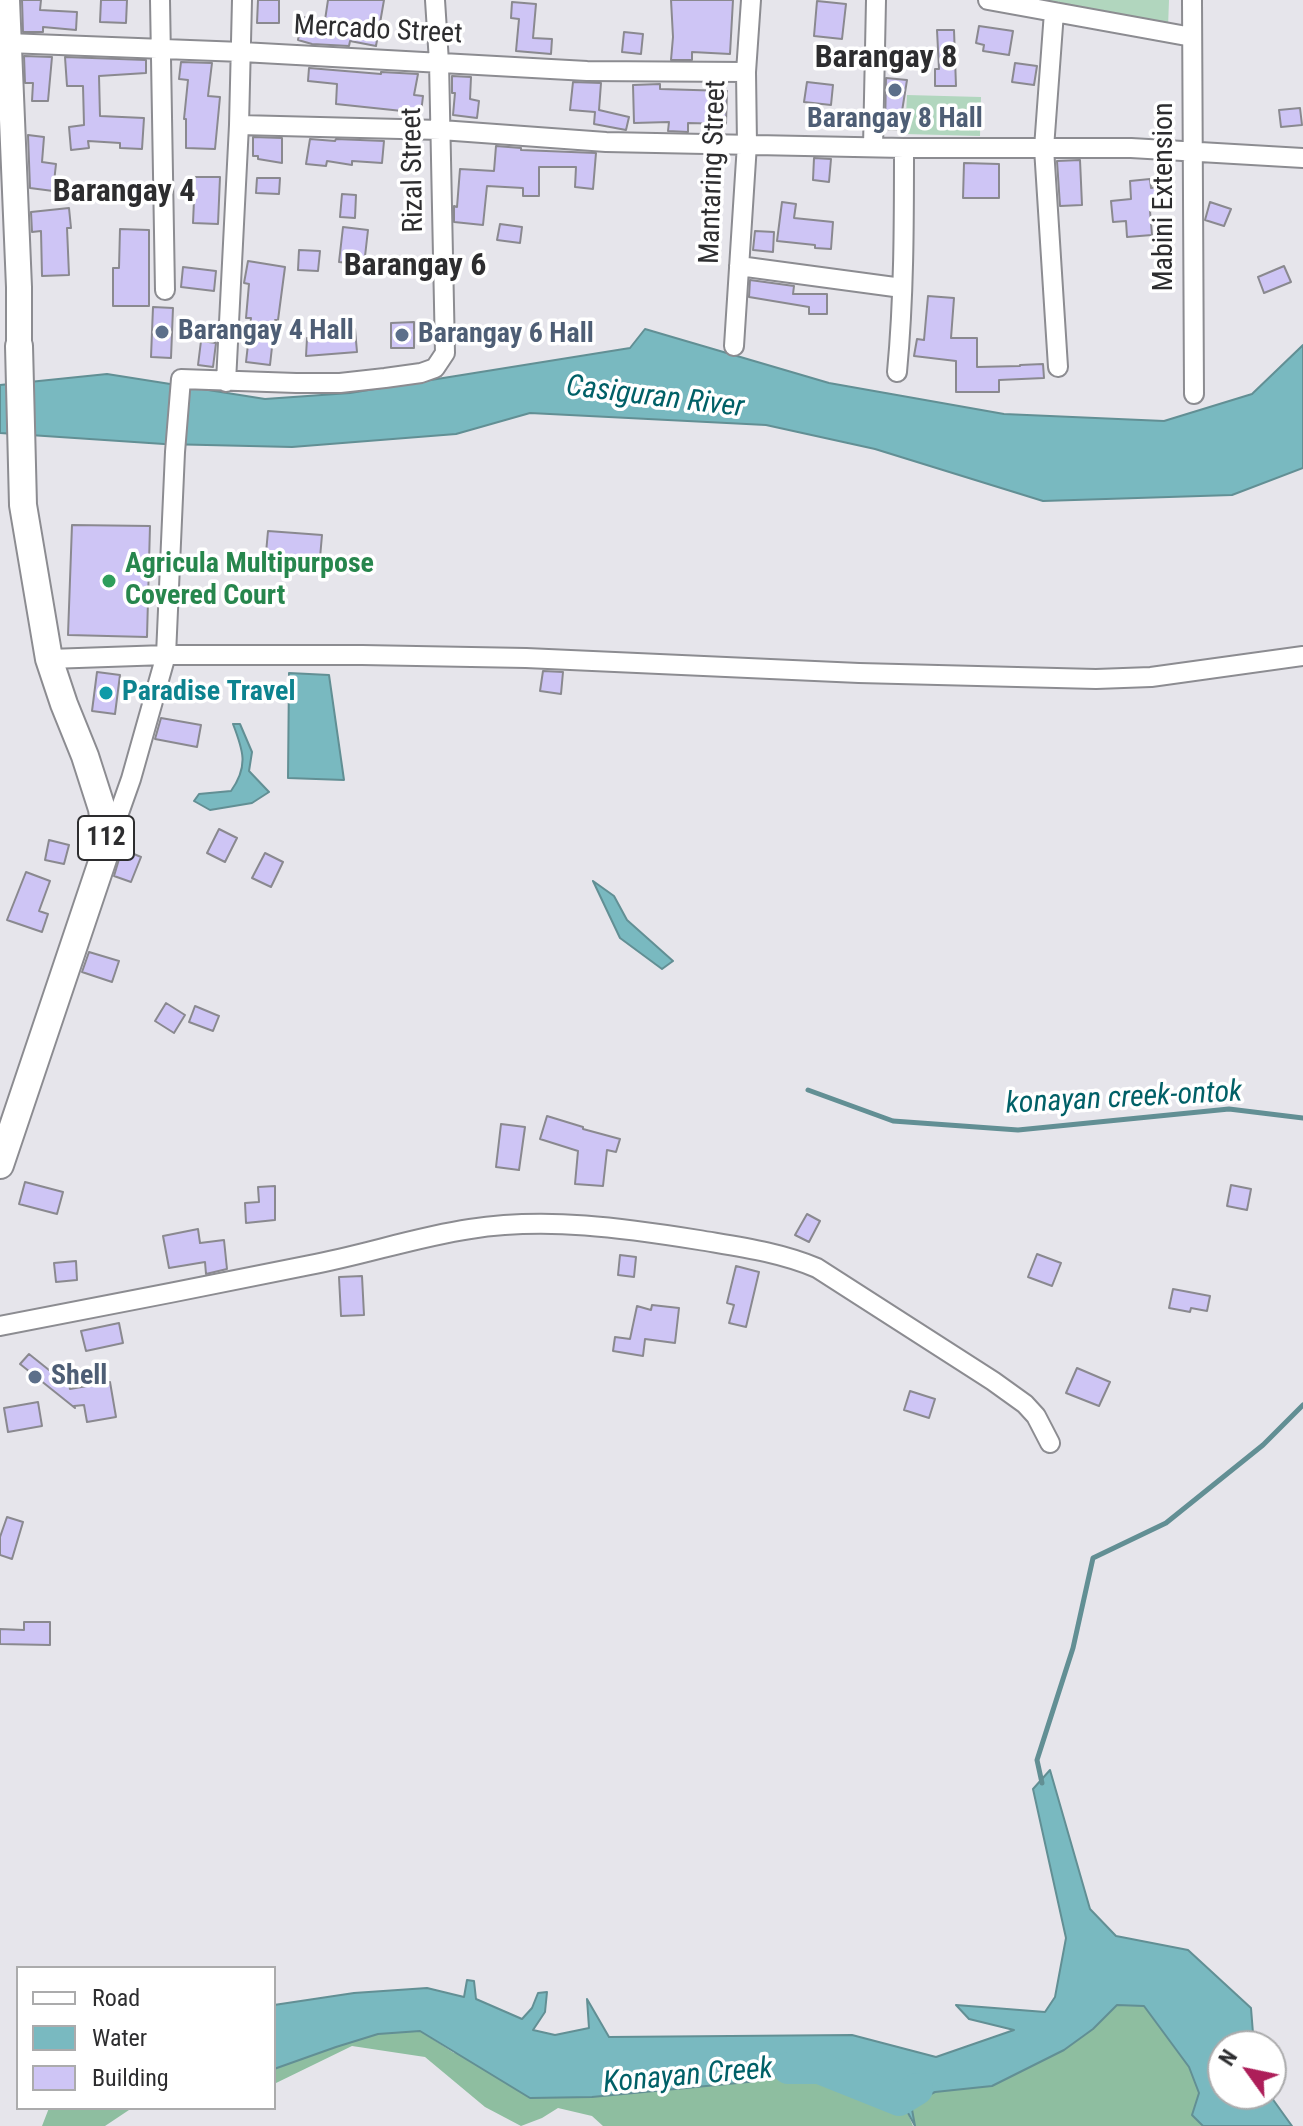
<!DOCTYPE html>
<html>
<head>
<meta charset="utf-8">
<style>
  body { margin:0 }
  #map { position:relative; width:1303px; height:2126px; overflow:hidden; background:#e6e5eb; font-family:"Roboto Condensed",sans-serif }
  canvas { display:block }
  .legend { position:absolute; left:16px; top:1966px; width:260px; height:144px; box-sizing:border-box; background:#fff; border:2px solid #ababac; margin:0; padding:10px 14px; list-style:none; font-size:24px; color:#2d2d2f }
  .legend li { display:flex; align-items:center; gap:16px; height:40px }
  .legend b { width:40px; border:2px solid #ababac }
  .north { position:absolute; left:1207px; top:2030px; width:80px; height:80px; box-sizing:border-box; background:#fff; border:2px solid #ababac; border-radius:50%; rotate:303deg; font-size:22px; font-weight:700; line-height:32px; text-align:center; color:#2d2d2f }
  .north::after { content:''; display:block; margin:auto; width:28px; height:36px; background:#ad1e59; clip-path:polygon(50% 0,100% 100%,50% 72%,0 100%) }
</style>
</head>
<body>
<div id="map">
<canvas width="1303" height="2126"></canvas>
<ul class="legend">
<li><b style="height:10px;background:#fff"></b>Road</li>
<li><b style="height:22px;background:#79b9c0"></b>Water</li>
<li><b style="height:22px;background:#cec5f5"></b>Building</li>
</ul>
<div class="north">N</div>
</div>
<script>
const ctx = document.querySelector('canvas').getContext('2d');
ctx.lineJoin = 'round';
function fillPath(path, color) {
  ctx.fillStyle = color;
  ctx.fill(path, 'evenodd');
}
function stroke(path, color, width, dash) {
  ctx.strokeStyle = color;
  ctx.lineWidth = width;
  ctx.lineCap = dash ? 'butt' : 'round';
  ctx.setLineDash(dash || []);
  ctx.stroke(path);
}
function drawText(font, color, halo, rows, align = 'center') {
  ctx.font = font + ' "Roboto Condensed",sans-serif';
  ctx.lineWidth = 7;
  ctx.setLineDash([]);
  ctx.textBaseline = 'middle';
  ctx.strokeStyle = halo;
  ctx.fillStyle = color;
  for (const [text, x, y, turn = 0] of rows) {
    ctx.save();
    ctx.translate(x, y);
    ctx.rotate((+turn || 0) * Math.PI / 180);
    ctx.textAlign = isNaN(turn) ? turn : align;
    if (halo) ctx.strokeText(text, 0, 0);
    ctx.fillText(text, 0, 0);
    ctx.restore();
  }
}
fillPath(new Path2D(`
  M1044 0H1169L1168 28Z
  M907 95 981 97 980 136 905 134Z`), '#b1d6be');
fillPath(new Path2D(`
  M1117 2005 1145 2006 1189 2067 1199 2093 1193 2115 1203 2126H915L911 2104 935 2092 992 2086 1064 2050 1093 2029Z
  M420 2031 454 2053 748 2082 801 2072 852 2073 907 2111 913 2126H603L592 2116 558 2108 542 2118 521 2126 485 2107 425 2057 352 2046 274 2084V2069L336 2047 378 2034Z
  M49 2108H132L105 2126H42Z`), '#8ebea0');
const water = new Path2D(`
  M645 329 829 383 1004 414 1164 421 1252 394 1303 345V468L1232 495 1043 501 875 449 766 425 530 413 456 434 292 447 164 444 0 433V385L107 374 265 399 350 393 630 348Z
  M289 673 329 675 344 780 288 778Z
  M233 724H240L252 752 249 771 269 792 252 803 210 810 194 801 199 794 231 791C249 766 243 750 233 724Z
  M593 881 614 896 627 920 673 961 662 969 620 938Z
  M1050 1770 1090 1909 1116 1936 1188 1950 1251 2008 1254 2046H1223V2094H1269L1292 2126H1203L1192 2115 1199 2093 1189 2067 1144 2006 1117 2005 1093 2029 1064 2050 992 2086 935 2092 911 2104 915 2126 907 2111 852 2073 801 2072 748 2082 592 2097 530 2098 420 2031 378 2034 336 2047 274 2069V2005L354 1993 427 1988 464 1997 467 1980 474 1981 476 1999 522 2019 532 2008 538 1993 547 1992 545 2012 533 2030 555 2035 589 2028 587 1999 609 2037 852 2035 936 2057 1014 2030 969 2019 956 2005 1045 2012 1055 1997 1066 1938 1033 1789Z`);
fillPath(water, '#79b9c0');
stroke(water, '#628f94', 2);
stroke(new Path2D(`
  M808 1090 893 1121 1018 1130 1229 1109 1303 1118
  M1042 1783 1037 1760 1073 1648 1093 1558 1166 1523 1263 1445 1303 1405`), '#628f94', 5);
stroke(new Path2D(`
  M788 2068H819L899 2100 917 2089`), '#79b9c0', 32);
const building = new Path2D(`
  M22 0H41L40 10 77 12 76 30 43 27V32H23Z
  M101 0H127L126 23 100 22Z
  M258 0H279V23H257Z
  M328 0H384L376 46 350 41 349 46 312 44 298 40 302 17 325 20Z
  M671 0H733L730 54 692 52V60H671L673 37Z
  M817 1 846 4 842 39 814 36Z
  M512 2 536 4 533 38 552 39 551 54 516 51 519 19 511 18Z
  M979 26 1013 31 1009 55 983 51 984 45 976 43Z
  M937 30H954L956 86H935V69H939Z
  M624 32 643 34 641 54 622 52Z
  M24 56 52 57 48 101H32L33 83H25Z
  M65 57 146 60V73L99 76 100 116 144 118 142 149 120 148V143L88 141 89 148 71 150 69 127 84 125 83 86H67Z
  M181 62 212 63 208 96 220 97 215 149 186 148V119H184L188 80 179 79Z
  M1015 63 1037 66 1034 85 1012 82Z
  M309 68 381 74V72L418 74 414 95 423 96 421 113 336 104 337 84 308 81Z
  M452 76 471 77 470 99 479 101 477 118 453 115 455 93H452Z
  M886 78 907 80 899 130 885 129Z
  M573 82 601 83 599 110 629 117 626 130 594 124 595 112 570 110Z
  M807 82 833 85 831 105 804 102Z
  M660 84V89L727 91 726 124 688 123V132L668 131 669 122 634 123 633 85Z
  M1300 108 1302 125 1281 127 1279 110Z
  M28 135 44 137 42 162 56 164 53 191 30 188Z
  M253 137 282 138V163L258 159V156H253Z
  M310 139 335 141 336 139 384 141 382 163 352 161V165L327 161 326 166 306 164Z
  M496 146 521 148V150L596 153 593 189 575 187 576 167H539V196H523V188L487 186 483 225 454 222V206L457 207 460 169 494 171Z
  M814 158 831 159 829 182 813 180Z
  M1080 160 1082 205 1060 206 1057 161Z
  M964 163 999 164V198H963Z
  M195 177H220L218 224 193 223Z
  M257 178H280L279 194 256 193Z
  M1150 179 1151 188 1160 187 1162 209 1150 211 1152 235 1127 237 1126 221 1113 222 1111 201 1131 199 1130 181Z
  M342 194 356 195 355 218 340 217Z
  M782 202 796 204 794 218 833 222 831 249 815 248V245L777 241Z
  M1210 202 1231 209 1224 226 1205 220Z
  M69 208 71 228H67L69 275 42 276 41 231 32 232 31 212Z
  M500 224 522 227 520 243 497 240Z
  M343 227 368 230 364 265 339 262Z
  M120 229 149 230V306H113V268H119Z
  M755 231 774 232 773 252 753 250Z
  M299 250 320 251 318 271 298 270Z
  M248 261 285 267 278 320H275L270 365 246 362 251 318H246L249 284 244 283Z
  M1284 266 1291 282 1264 293 1258 277Z
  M183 267 216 271 214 291 181 287Z
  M750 280 794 286 793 294H827V314H809V307L749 297Z
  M928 296 954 298 951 338H977V367L1020 366V365L1043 364 1044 378 999 380V392H956V361L914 356 917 339 924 340Z
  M153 307 173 308 171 358 151 357Z
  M414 322V348H391V323Z
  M355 329 357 352 306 356 307 338H339V330Z
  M201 341 216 343 213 367 198 365Z
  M72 525 150 526 147 637 68 635Z
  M268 531 322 535 319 569 265 564Z
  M543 671 563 672 561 694 540 691Z
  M97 672 120 675 115 714 92 711Z
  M161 718 201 725 197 747 155 739Z
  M219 829 237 838 225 862 207 853Z
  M49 840 69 845 64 864 45 860Z
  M122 849 141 857 131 882 114 876Z
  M265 853 283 862 271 887 252 878Z
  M26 872 50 881 39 911 48 914 42 932 7 920Z
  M89 952 119 961 112 982 82 972Z
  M166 1003 185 1015 174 1033 155 1021Z
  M195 1006 219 1016 213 1031 189 1022Z
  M547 1116 583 1127V1129L620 1139 616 1152 607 1150 603 1186 575 1184 578 1151 540 1139Z
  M501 1124 525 1127 519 1170 496 1167Z
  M25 1182 63 1192 57 1214 19 1204Z
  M1231 1185 1251 1189 1247 1210 1227 1206Z
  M275 1186V1220L246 1223 245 1203 259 1202 258 1187Z
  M807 1214 820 1221 809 1242 795 1235Z
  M198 1229 200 1243 224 1240 227 1269 206 1274 205 1262 169 1268 163 1236Z
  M1037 1254 1061 1263 1052 1286 1028 1277Z
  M620 1255 636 1257 634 1277 618 1275Z
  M76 1261 77 1280 56 1282 54 1263Z
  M736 1266 759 1272 746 1327 729 1323 734 1305 727 1303Z
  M362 1276 364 1315 341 1316 339 1277Z
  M1173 1289 1210 1296 1207 1311 1191 1308 1190 1312 1169 1308Z
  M652 1305 679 1308 675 1343 645 1339 643 1356 613 1351 615 1337 630 1339 637 1306 651 1310Z
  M119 1323 123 1343 86 1351 81 1331Z
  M29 1354 49 1370 65 1367 70 1389 110 1382 116 1417 87 1422 84 1405 74 1406 75 1408 20 1364Z
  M1077 1368 1110 1382 1099 1406 1066 1393Z
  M910 1391 935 1399 929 1418 904 1410Z
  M38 1402 42 1426 8 1432 4 1408Z
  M7 1517 23 1522 12 1559 0 1555V1537Z
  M24 1622H50V1645L0 1644V1629L24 1630Z`);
fillPath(building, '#cec5f5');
stroke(building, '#8a898f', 2);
const minor = new Path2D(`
  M160 0 165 290
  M988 0 1192 37
  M1192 0 1194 394
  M1054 12 1044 148 1058 367
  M7 43 242 52 587 71 746 72
  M239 125 441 130 606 142 904 148H1131L1303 158
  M873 147 876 0
  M739 266 902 288
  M734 346 747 144 746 72 751 0
  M897 372C904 298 904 223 904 148
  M226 382 239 125 242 0
  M49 659 166 655H362L526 658 859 673 1096 679 1151 677 1303 656
  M108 844 131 779 166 655 175 452 181 379 296 383H340L385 378 421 373 435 368 445 353 439 62 435 0
  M0 1326C103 1306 207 1286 310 1265 364 1255 416 1237 470 1229 547 1217 624 1228 699 1240 740 1247 779 1252 817 1268L993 1381 1025 1404 1036 1416 1050 1443`);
const secondary = new Path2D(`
  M7 0 19 287V346`);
const primary = new Path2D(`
  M0 1165 107 847 102 809 85 756 64 704 49 659 23 505 19 346`);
stroke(minor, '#8c8c91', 22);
stroke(secondary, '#8c8c91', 28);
stroke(primary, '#8c8c91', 30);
stroke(minor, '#fff', 18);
stroke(secondary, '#fff', 24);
stroke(primary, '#fff', 26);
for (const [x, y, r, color] of [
  [895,90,8,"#5c6f8a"],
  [162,332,8,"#5c6f8a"],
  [402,335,8,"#5c6f8a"],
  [109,581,8,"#2e9e5b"],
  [106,693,8,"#0f9aa8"],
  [35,1377,8,"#5c6f8a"]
]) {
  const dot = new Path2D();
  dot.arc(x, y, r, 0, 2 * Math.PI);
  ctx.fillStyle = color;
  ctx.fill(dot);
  stroke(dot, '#fff', 3);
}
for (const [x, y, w] of [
  [106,838,56]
]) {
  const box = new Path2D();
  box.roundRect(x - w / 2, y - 22, w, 44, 6);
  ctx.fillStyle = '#fff';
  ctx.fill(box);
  stroke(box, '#2d2d2f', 2);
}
drawText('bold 26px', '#2d2d2f', null, [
  ["112",106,838]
]);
drawText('28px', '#2d2d2f', '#fff', [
  ["Mercado Street",378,31,3],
  ["Rizal Street",414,170,-91],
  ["Mantaring Street",714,172,-88],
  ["Mabini Extension",1165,197,-90]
]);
drawText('bold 28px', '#4e5e75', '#fff', [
  ["Barangay 8 Hall",895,120,"center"],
  ["Barangay 4 Hall",178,332],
  ["Barangay 6 Hall",418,335],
  ["Shell",51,1377]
], 'left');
drawText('bold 28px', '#27864d', '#fff', [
  ["Agricula Multipurpose",125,565],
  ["Covered Court",125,597]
], 'left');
drawText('bold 28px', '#0d838f', '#fff', [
  ["Paradise Travel",122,693]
], 'left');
drawText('italic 30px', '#006067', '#fff', [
  ["Casiguran River",655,398,7],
  ["konayan creek-ontok",1124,1099,-3],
  ["Konayan Creek",688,2077,-5]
]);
drawText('bold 32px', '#2d2d2f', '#fff', [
  ["Barangay 8",886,59],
  ["Barangay 4",124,193],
  ["Barangay 6",415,267]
]);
</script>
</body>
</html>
